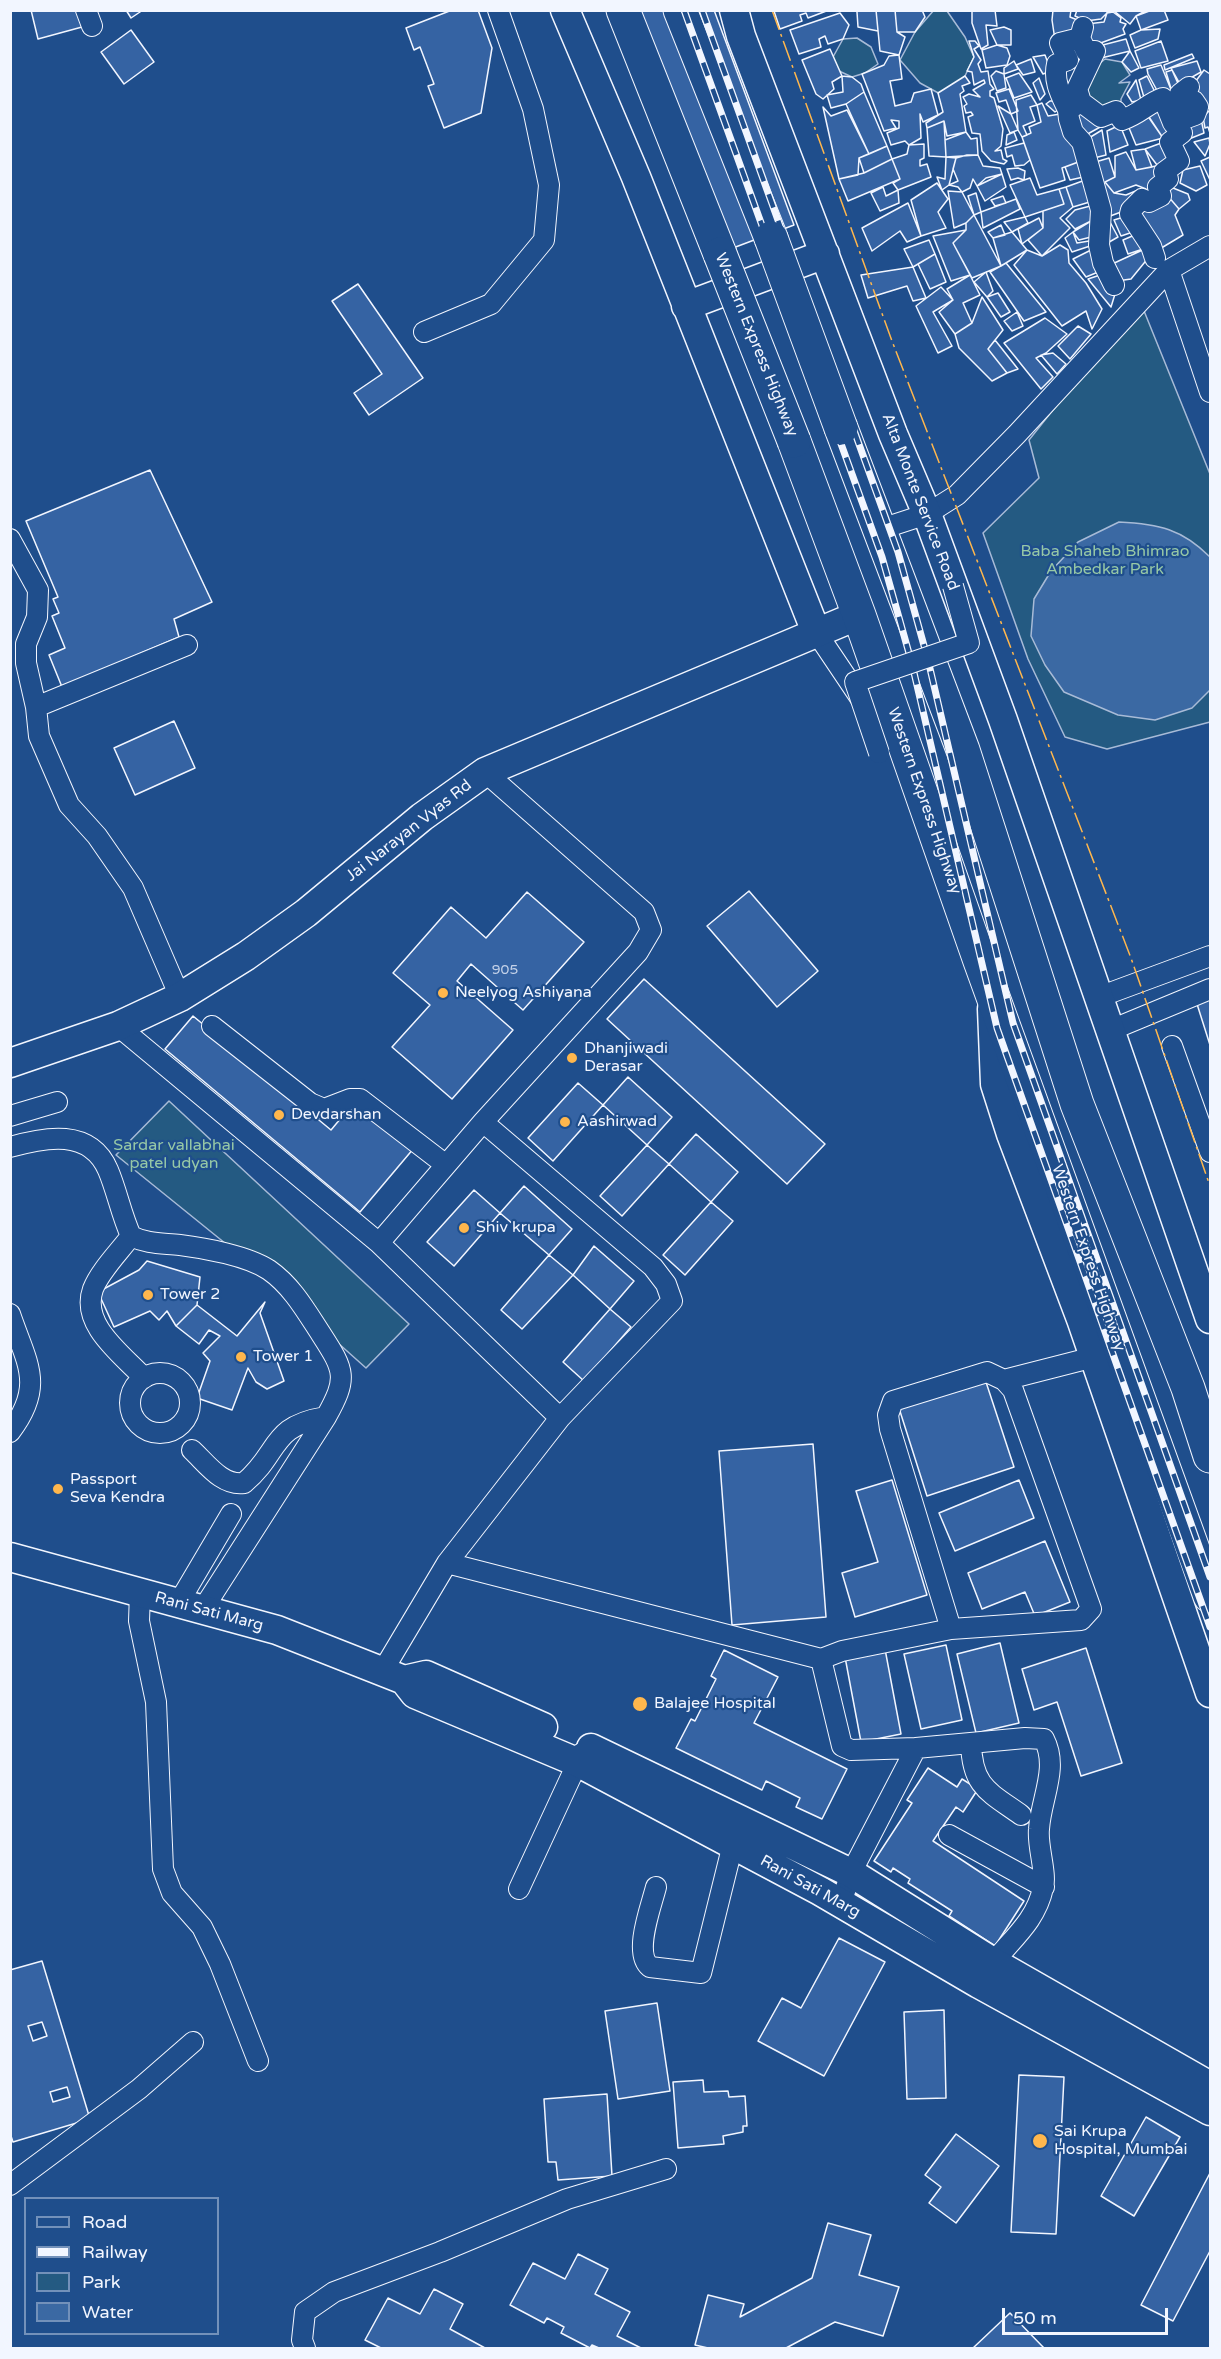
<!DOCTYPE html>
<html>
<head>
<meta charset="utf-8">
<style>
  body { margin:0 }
  #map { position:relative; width:1221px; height:2359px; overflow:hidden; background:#1f4e8c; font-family:"Varela Round",sans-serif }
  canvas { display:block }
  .frame { position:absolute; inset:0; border:12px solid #f2f6ff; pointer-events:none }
  .legend { position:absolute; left:24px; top:2197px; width:195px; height:138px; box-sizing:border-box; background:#1f4e8c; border:2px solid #7391ba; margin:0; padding:8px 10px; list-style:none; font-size:18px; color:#f2f6ff }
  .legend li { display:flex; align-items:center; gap:12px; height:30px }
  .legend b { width:30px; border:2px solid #7391ba }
  .scale { position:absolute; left:1002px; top:2308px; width:166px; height:27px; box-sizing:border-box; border:3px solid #f2f6ff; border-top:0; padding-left:8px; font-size:18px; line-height:21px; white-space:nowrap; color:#f2f6ff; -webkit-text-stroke:4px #1f4e8c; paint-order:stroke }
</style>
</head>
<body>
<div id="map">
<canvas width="1221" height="2359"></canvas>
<div class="frame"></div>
<ul class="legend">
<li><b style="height:8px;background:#1f4e8c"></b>Road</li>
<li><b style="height:8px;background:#f2f6ff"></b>Railway</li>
<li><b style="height:16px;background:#245a82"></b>Park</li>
<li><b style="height:16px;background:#3b69a3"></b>Water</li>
</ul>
<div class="scale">50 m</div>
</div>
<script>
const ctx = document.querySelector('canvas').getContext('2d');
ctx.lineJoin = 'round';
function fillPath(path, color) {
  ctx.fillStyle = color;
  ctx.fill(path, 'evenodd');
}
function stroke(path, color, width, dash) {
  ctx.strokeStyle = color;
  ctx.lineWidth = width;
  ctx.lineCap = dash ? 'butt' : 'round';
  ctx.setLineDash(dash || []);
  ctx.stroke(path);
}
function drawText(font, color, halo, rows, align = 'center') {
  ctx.font = font + ' "Varela Round",sans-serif';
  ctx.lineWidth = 4.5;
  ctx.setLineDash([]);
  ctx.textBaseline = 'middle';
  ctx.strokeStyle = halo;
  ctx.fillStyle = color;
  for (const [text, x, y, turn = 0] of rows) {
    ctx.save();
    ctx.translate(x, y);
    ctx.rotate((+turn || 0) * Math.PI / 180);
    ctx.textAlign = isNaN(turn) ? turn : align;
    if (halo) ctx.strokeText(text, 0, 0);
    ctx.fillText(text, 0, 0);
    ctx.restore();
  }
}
const green = new Path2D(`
  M934 10 947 11 965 37 974 57 965 76 942 95 920 83 900 60 915 32Z
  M857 38 871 47 878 64 865 73 852 77 839 71 833 57 843 39Z
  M1105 59 1122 62 1130 75 1119 83 1130 82 1121 99V105L1102 111 1087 101 1081 79Z
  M1140 301 1210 474V722L1107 749 1065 737 1028 659 983 533 1039 478 1029 440Z
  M169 1101 409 1324 366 1368 236 1252 116 1155Z`);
fillPath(green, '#245a82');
stroke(green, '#a8bbd7', 1.5);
const water = new Path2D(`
  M1119 522C1159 524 1182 529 1210 557V690L1192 708 1155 720 1118 715 1064 692 1045 665 1031 636 1034 599 1051 571 1078 542Z`);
fillPath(water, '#3b69a3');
stroke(water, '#a8bbd7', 1.5);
const building = new Path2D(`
  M31 10H78L82 27 38 39Z
  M126 10H143L131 18Z
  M452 10H478L492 48 481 113 444 128 428 86 434 84 420 47 414 50 406 28Z
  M635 10H714L794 225 725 251Z
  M829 10 808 18 806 13 800 15 802 21 780 29 774 11Z
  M854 10H876L878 31 858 27 857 12Z
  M876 10H895L897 32 905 37 899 55 880 51Z
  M895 10H922L925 17 915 32H897Z
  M995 10 997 26 986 25 988 45 981 49 972 23V11Z
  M1053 10H1071L1070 17 1080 21 1075 37 1055 40 1052 20Z
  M1077 10H1107V13L1101 19 1086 21 1075 16Z
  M1113 10H1147L1136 16 1130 24Z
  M1152 10H1164L1168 20 1141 30 1136 16Z
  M1113 12 1121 18 1120 22 1126 24 1123 29 1125 34 1098 44H1084L1087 24 1104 22 1107 13Z
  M840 13 849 25 843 39 828 44 825 36 819 39 821 47 799 54 790 30Z
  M1004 27 1011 30V45H997L990 30Z
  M1160 29 1158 39 1135 48 1130 35 1141 30Z
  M131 30 154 62 124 84 101 52Z
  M1126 39 1130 51 1097 59 1095 47Z
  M969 41H975L979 46 974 49 981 60 978 64 981 72 988 71 990 84 994 89 990 91V96L994 98 1003 129 1001 146 995 151 1001 150 1003 159 1007 161 1004 164 991 161 982 151 980 134 972 133 968 117 973 115 971 112 966 113 964 106 967 104 963 97 969 94 980 97 973 90 985 83 984 80 974 85 972 72 967 71 974 57Z
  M1161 41 1168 61 1141 68 1135 51Z
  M997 45 1007 48 1010 56 1007 65 986 68 982 50Z
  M830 49 842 76 832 82 834 89 823 99 816 94 802 60Z
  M1130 51 1139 68 1131 72 1122 62Z
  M1192 54 1194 58 1165 70 1164 65Z
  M899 55 902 79 890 81 895 106 911 102 914 93 931 89 938 115 923 122 920 114 921 138 909 145 905 141 891 145 887 133 899 128V121L891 120 896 128 884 131 862 74 884 65 889 56Z
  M1045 55 1051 71 1043 74 1033 57Z
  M1031 59 1035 72 1023 75 1016 65Z
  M1014 61 1018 69 1004 74V68Z
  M1197 61 1201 72 1180 84 1171 68Z
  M1161 65 1172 92 1159 94 1148 74 1147 69Z
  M1172 70 1180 88 1172 92 1166 72Z
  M1204 70 1210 74V107L1202 112 1190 89Z
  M996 71 1004 74 1006 88 997 91 991 76Z
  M1019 73 1032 92 1014 98 1006 78Z
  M842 76 852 77 861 84 864 92 846 104 831 108 827 95 843 92Z
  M965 76 970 83 962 86 964 91 960 94 966 132 947 136 944 121 927 128 926 123 943 112 938 93Z
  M1147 76 1157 96 1145 101 1139 80Z
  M1039 78 1045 94 1040 100 1033 83Z
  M1136 80 1141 100 1132 102 1127 94Z
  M1009 89 1018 111 1011 114 1006 100 999 102 996 93Z
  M864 92 887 146 869 154 846 104Z
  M1031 95 1037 105 1030 107 1035 121 1023 126 1027 135 1022 137 1018 130 1016 100Z
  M1050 101H1059L1062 107 1055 112 1046 104Z
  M1042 103 1048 116 1066 113 1081 161 1062 168 1065 180 1040 188 1022 137 1031 133 1029 127 1041 122 1037 105Z
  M1162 103 1176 132 1163 138 1149 117Z
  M998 106 1011 114 1018 130 1010 133Z
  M823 107 831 116 847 110 869 154 859 158 858 175 839 179Z
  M1084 108 1102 126 1084 136 1069 115Z
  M1210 110V133L1208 127 1205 128 1203 117Z
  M1145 112 1163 138 1136 145 1127 123Z
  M1201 119 1204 133 1189 139 1182 127Z
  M944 121 946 157 929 156 927 128Z
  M1120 125 1128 145 1110 152 1107 131Z
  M1102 130 1106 155 1090 159 1084 141Z
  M966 132 971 139 977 138 978 155 946 157 945 140Z
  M1014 132 1017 140 1006 145 1007 135Z
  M1209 138 1210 144 1205 156 1194 142Z
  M1164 142 1173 160 1160 169 1145 149Z
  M1024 143 1030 160 1024 165 1015 166 1012 155 1007 157 1005 148Z
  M924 144V158L920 160V166L927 164 931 177 898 190 893 183 900 179 892 159 907 154 909 145Z
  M887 146 892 159 864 173 859 158Z
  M1145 149 1152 167 1136 170 1131 151Z
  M1126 152 1136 170 1156 166 1163 173 1148 196 1146 189 1136 185 1114 193 1105 182 1115 177V156Z
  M967 155H978L983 166 1000 168 1002 174 986 178 977 186 973 179 970 188 962 192 958 187 949 185 958 181 953 169 956 158Z
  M946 157 956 158 949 185 942 190 937 177 945 179Z
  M1210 157V180L1201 161Z
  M1109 158 1115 177 1105 182 1114 193 1126 195 1138 190 1141 199 1129 209 1105 218 1092 163Z
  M892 159 900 179 848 201 839 179 864 173Z
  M1081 161 1088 176 1070 180 1065 167Z
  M1200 166 1207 185 1196 191 1180 183 1183 170Z
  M1018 168 1025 171 1024 180 1018 178 1011 180 1007 169Z
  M1002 174 1006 187 985 201 977 186Z
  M1030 178 1037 195 1059 189 1064 204 1025 217 1010 185Z
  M1088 179 1093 201 1073 207 1066 187Z
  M937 183 948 199 938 212 946 228 921 236 911 200Z
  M1168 186 1188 194 1190 200 1179 209 1167 195Z
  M883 187 886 196 898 190 899 203 880 211 871 193Z
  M1066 187 1073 207 1060 218 1070 228 1042 256 1028 240 1043 228V211L1064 204 1059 189Z
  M948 191 962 192 974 215 966 223 954 228Z
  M976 193 981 212 974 215 968 196Z
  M1167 195 1179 209 1175 215 1183 235 1158 250 1132 214Z
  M1003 196 1006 203 995 206 991 200Z
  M1016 199 1020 209 983 228 981 212Z
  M908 203 921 236 907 242 900 231 872 251 862 228Z
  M1094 205 1091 221 1075 229 1066 219 1075 210Z
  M974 215 1001 266 972 278 953 243 966 230V223Z
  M1130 215 1136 231 1121 236 1114 220Z
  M1025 217 1028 223 1012 232 1004 222Z
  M1039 218 1043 228 1022 244 1018 229Z
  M1091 221 1095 236 1079 240 1073 232Z
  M1110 222 1118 237 1104 245 1100 224Z
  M1001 225 1005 235 993 238 988 232Z
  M966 230 953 243 970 275 951 281 933 236Z
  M1012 232 1027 250 1001 266 993 238Z
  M1073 232 1077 243 1095 240 1096 244 1072 252 1065 238Z
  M1137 234 1143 249 1128 254 1123 240Z
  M929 240 935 254 913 267 904 249Z
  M1060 245 1068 250 1069 263 1086 283 1102 309 1092 329 1086 311 1062 326 1014 265 1027 250 1042 256Z
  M1149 247V257L1131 279 1117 281 1110 265Z
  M1095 248 1103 270 1086 277 1073 259Z
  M935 254 946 282 930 289 918 264Z
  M1006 263 1046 312 1024 321 990 272Z
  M913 267 926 298 913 301 907 286 868 298 861 275Z
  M986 272 993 291 987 297 974 282Z
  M1103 274 1115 294 1111 307 1088 279Z
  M970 275 980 295 963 303 972 323 955 334 939 312 953 300 947 289Z
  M358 284 423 378 369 415 354 393 382 374 332 301Z
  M941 287 953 300 933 312 952 346 938 353 916 306Z
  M998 293 1010 312 1001 317 987 297Z
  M982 297 1003 330 988 349 1007 373 992 381 959 348 955 334 972 323Z
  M1017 312 1023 326 1012 331 1004 321Z
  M1045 318 1067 334 1046 353 1036 358 1053 377 1041 389 1004 343Z
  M1078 326 1091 334 1070 359 1058 346Z
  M995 340 1018 369 1007 373 988 349Z
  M1053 353 1066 364 1057 374 1041 355Z
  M150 470 212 602 174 619 179 637 62 687 49 655 65 648 52 616 59 613 53 599 58 597 26 521Z
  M174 721 195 768 135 795 114 748Z
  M749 891 818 971 777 1007 707 926Z
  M527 892 584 942 523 1010 471 964 457 981 513 1030 452 1099 392 1047 430 1005 393 973 451 907 486 938Z
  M644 979 825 1144 787 1184 607 1019Z
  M1210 999V1045L1197 1004Z
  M193 1016 331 1130 356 1100 414 1148 360 1212 165 1049Z
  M628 1077 672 1117 647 1145 603 1105Z
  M578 1083 603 1105 553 1161 528 1138Z
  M696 1134 738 1172 711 1202 669 1164Z
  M647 1145 669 1164 622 1216 600 1196Z
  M524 1186 572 1229 549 1255 500 1213Z
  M474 1190 500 1213 454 1266 427 1242Z
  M711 1202 733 1221 685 1275 663 1255Z
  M594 1246 634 1281 610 1309 573 1275Z
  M549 1255 573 1275 522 1329 501 1310Z
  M147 1261 200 1277 197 1305 176 1326 167 1311 159 1320 150 1311 114 1327 98 1292 139 1270Z
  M265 1302 260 1313 284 1381 267 1389 256 1382 248 1368 232 1410 197 1398 210 1361 203 1353 220 1336 209 1330 199 1344 176 1326 197 1305 237 1336Z
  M610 1309 631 1327 584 1381 563 1362Z
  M984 1376 1014 1467 927 1496 898 1405Z
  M813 1444 826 1617 732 1625 719 1451Z
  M892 1480 927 1595 855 1617 842 1573 878 1562 856 1491Z
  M1019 1480 1034 1518 955 1551 939 1513Z
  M1045 1541 1070 1602 1035 1616 1025 1592 982 1609 968 1573Z
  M1000 1643 1019 1723 976 1733 957 1654Z
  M946 1645 962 1720 921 1729 904 1654Z
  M1086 1648 1122 1763 1081 1776 1057 1702 1034 1710 1022 1669Z
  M885 1649 901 1734 861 1742 845 1657Z
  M724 1650 778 1677 754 1723 847 1769 822 1819 796 1807 800 1798 766 1781 762 1790 676 1748 691 1719 695 1721 716 1679 711 1676Z
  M928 1768 957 1787 962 1779 978 1789 963 1812 956 1807 933 1841 1024 1901 995 1946 949 1916 952 1911 908 1883 910 1879 893 1868 891 1872 874 1861 912 1803 907 1800Z
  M839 1938 885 1962 824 2076 758 2041 782 1998 801 2008Z
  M42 1961 90 2119 13 2142 10 2133V1970ZM42 2022 47 2036 33 2041 28 2026ZM67 2087 70 2097 53 2102 50 2092Z
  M657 2003 670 2091 618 2099 605 2011Z
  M944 2010 946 2098 907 2099 904 2012Z
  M1019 2075 1064 2077 1056 2234 1011 2232Z
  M703 2080 704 2092 728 2091 729 2097 745 2096 747 2126H743V2132L723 2136 724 2144 678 2148 673 2082Z
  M607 2094 612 2176 558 2180 556 2162H548L544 2099Z
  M1146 2117 1180 2137 1134 2216 1101 2196Z
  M956 2134 999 2166 956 2223 929 2203 941 2187 925 2175Z
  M1210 2173V2251L1173 2321 1141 2305Z
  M828 2223 871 2235 859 2275 899 2287 883 2336 835 2322 786 2348H708L695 2345 708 2295 744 2304 740 2317 812 2278Z
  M578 2254 608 2269 595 2294 630 2312 617 2336 641 2348H599L592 2345 590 2348 561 2333 564 2327 547 2318 544 2323 510 2305 533 2263 565 2279Z
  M434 2289 463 2304 450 2329 485 2348H381L365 2340 388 2298 420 2314Z
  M1010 2313 1044 2348H973Z`);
fillPath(building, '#3563a3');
stroke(building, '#f2f6ff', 1.5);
const street = new Path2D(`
  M86 10 92 26
  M1081 102 1077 89 1095 51H1086L1080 38 1083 27
  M1068 110C1061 95 1053 81 1057 64L1068 60 1060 43 1080 38
  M1155 258 1151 246 1130 214 1131 210 1142 199 1149 202 1161 196 1158 187 1168 179 1164 172 1179 161 1170 142 1182 133 1173 123 1195 115 1198 107 1194 101 1185 104 1180 94 1189 87
  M1169 270 1210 392
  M1114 285 1103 263 1099 245 1101 210 1082 142 1073 132 1069 119 1068 110 1081 102 1101 117 1116 111 1122 120C1140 114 1148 103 1163 98L1173 123
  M424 332 491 304 544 240 549 185 533 109 498 10
  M881 529 927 514 957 495 1017 434 1169 270 1210 246
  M10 539 38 590 37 617 26 644V663L36 707 39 736 69 805 97 836 133 888 180 997
  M816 632 861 699
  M36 707 187 645
  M1099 997 1210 956
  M118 1026 379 1243 560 1418
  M212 1026 310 1103 324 1109 350 1099H360L446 1165
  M1111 1030 1210 989
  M1172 1046 1210 1152
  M10 1116 57 1102
  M10 1147C45 1137 90 1128 108 1170 117 1191 121 1214 131 1236 147 1244 162 1243 180 1245 205 1248 248 1256 269 1270 292 1286 306 1311 321 1334 345 1371 348 1378 326 1417L203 1609
  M131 1236C119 1252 100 1271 93 1289 80 1325 123 1355 144 1378
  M379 1243 483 1122 638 952 651 930 644 912 485 772
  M10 1314C26 1362 46 1385 10 1432
  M130 1403a30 30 0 1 1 60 0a30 30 0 1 1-60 0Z
  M1004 1380 1094 1357
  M192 1450C207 1464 222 1486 244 1483 281 1452 269 1426 326 1417
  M447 1563 821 1659
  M140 1593 139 1621 156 1702 163 1869 172 1893 202 1927 220 1964 258 2061
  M179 1602 231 1514
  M382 1672 447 1563 560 1418 672 1301 666 1284 653 1267 483 1122
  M971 1743C972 1787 989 1792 1021 1815
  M916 1748 851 1750 842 1746 821 1659 842 1651 951 1629 890 1429 888 1415 893 1401 987 1372 1004 1380 1013 1390 1091 1609 1081 1620 951 1629
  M949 1835 1044 1887
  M656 1887C651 1907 633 1953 650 1967L701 1973 736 1832
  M519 1889 582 1753
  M841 1903 851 1873 916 1748 1025 1738 1044 1739C1059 1768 1041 1798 1039 1829 1037 1846 1047 1873 1043 1888 1035 1925 1006 1943 987 1971
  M10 2185 139 2089 193 2042
  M305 2348 302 2340 305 2312 334 2292 440 2252 567 2199 666 2169`);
const secondary = new Path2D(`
  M565 10 636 177 816 632
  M734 10 741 36 893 434 927 514 1003 720 1210 1319
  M686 306 825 254
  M992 1009 995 1084 1011 1134 1081 1319 1210 1693
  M10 1063 118 1026 180 997 246 956 306 913 422 817 485 772 859 615
  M10 1557 277 1630 404 1680 415 1694 579 1763 820 1891 979 1984 1210 2111
  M404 1680 426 1675 543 1727
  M591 1748 851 1873 993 1962 1210 2086`);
const highway = new Path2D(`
  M623 10 720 254
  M680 10 771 238
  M841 428 963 750 1077 1104 1188 1388 1210 1456
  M794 441 859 615 980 961 1210 1596`);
stroke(street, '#f2f6ff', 22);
stroke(secondary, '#f2f6ff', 31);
stroke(highway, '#f2f6ff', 35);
stroke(street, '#1f4e8c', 20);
stroke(secondary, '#1f4e8c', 28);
stroke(highway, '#1f4e8c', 33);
const rail = new Path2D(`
  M684 10 882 557 912 664 997 1028 1210 1627
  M702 10 898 552 928 660 1013 1023 1210 1577`);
stroke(rail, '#f2f6ff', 7);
stroke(rail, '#1f4e8c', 4.5, [14]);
const streetBridge = new Path2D(`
  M879 753 855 682 969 643 953 586`);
const highwayBridge = new Path2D(`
  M771 238 841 428
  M720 254 794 441`);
stroke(streetBridge, '#f2f6ff', 22, []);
stroke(highwayBridge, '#f2f6ff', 35, []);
stroke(streetBridge, '#1f4e8c', 20);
stroke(highwayBridge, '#1f4e8c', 33);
stroke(new Path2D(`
  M772 10 892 341 1131 958 1210 1186`), '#ffb74d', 1.5, [21, 4.5, 3, 4.5]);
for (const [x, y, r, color] of [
  [443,993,6,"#ffb74d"],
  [572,1058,6,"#ffb74d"],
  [279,1115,6,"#ffb74d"],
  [565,1122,6,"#ffb74d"],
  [464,1228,6,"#ffb74d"],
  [148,1295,6,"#ffb74d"],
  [241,1357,6,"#ffb74d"],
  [58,1489,6,"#ffb74d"],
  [640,1704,8,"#ffb74d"],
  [1040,2141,8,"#ffb74d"]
]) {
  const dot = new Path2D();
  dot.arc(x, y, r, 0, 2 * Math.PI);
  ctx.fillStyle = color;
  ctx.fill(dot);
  stroke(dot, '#1f4e8c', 2);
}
drawText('14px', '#c3d1e8', null, [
  ["905",505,970]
]);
drawText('16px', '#f2f6ff', '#1f4e8c', [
  ["Western Express Highway",756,345,68],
  ["Alta Monte Service Road",920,502,69],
  ["Western Express Highway",924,801,71],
  ["Jai Narayan Vyas Rd",409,831,-38],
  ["Western Express Highway",1088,1258,71],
  ["Rani Sati Marg",209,1612,15],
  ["Rani Sati Marg",810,1887,29]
]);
drawText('16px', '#97c8a6', '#1f4e8c', [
  ["Baba Shaheb Bhimrao",1105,552],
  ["Ambedkar Park",1105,570],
  ["Sardar vallabhai",174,1146],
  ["patel udyan",174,1164]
]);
drawText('16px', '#f2f6ff', '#1f4e8c', [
  ["Neelyog Ashiyana",455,993],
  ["Dhanjiwadi",584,1049],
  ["Derasar",584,1067],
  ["Devdarshan",291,1115],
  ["Aashirwad",577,1122],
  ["Shiv krupa",476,1228],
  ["Tower 2",160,1295],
  ["Tower 1",253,1357],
  ["Passport",70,1480],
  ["Seva Kendra",70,1498],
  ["Balajee Hospital",654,1704],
  ["Sai Krupa",1054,2132],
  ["Hospital, Mumbai",1054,2150]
], 'left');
</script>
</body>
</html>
